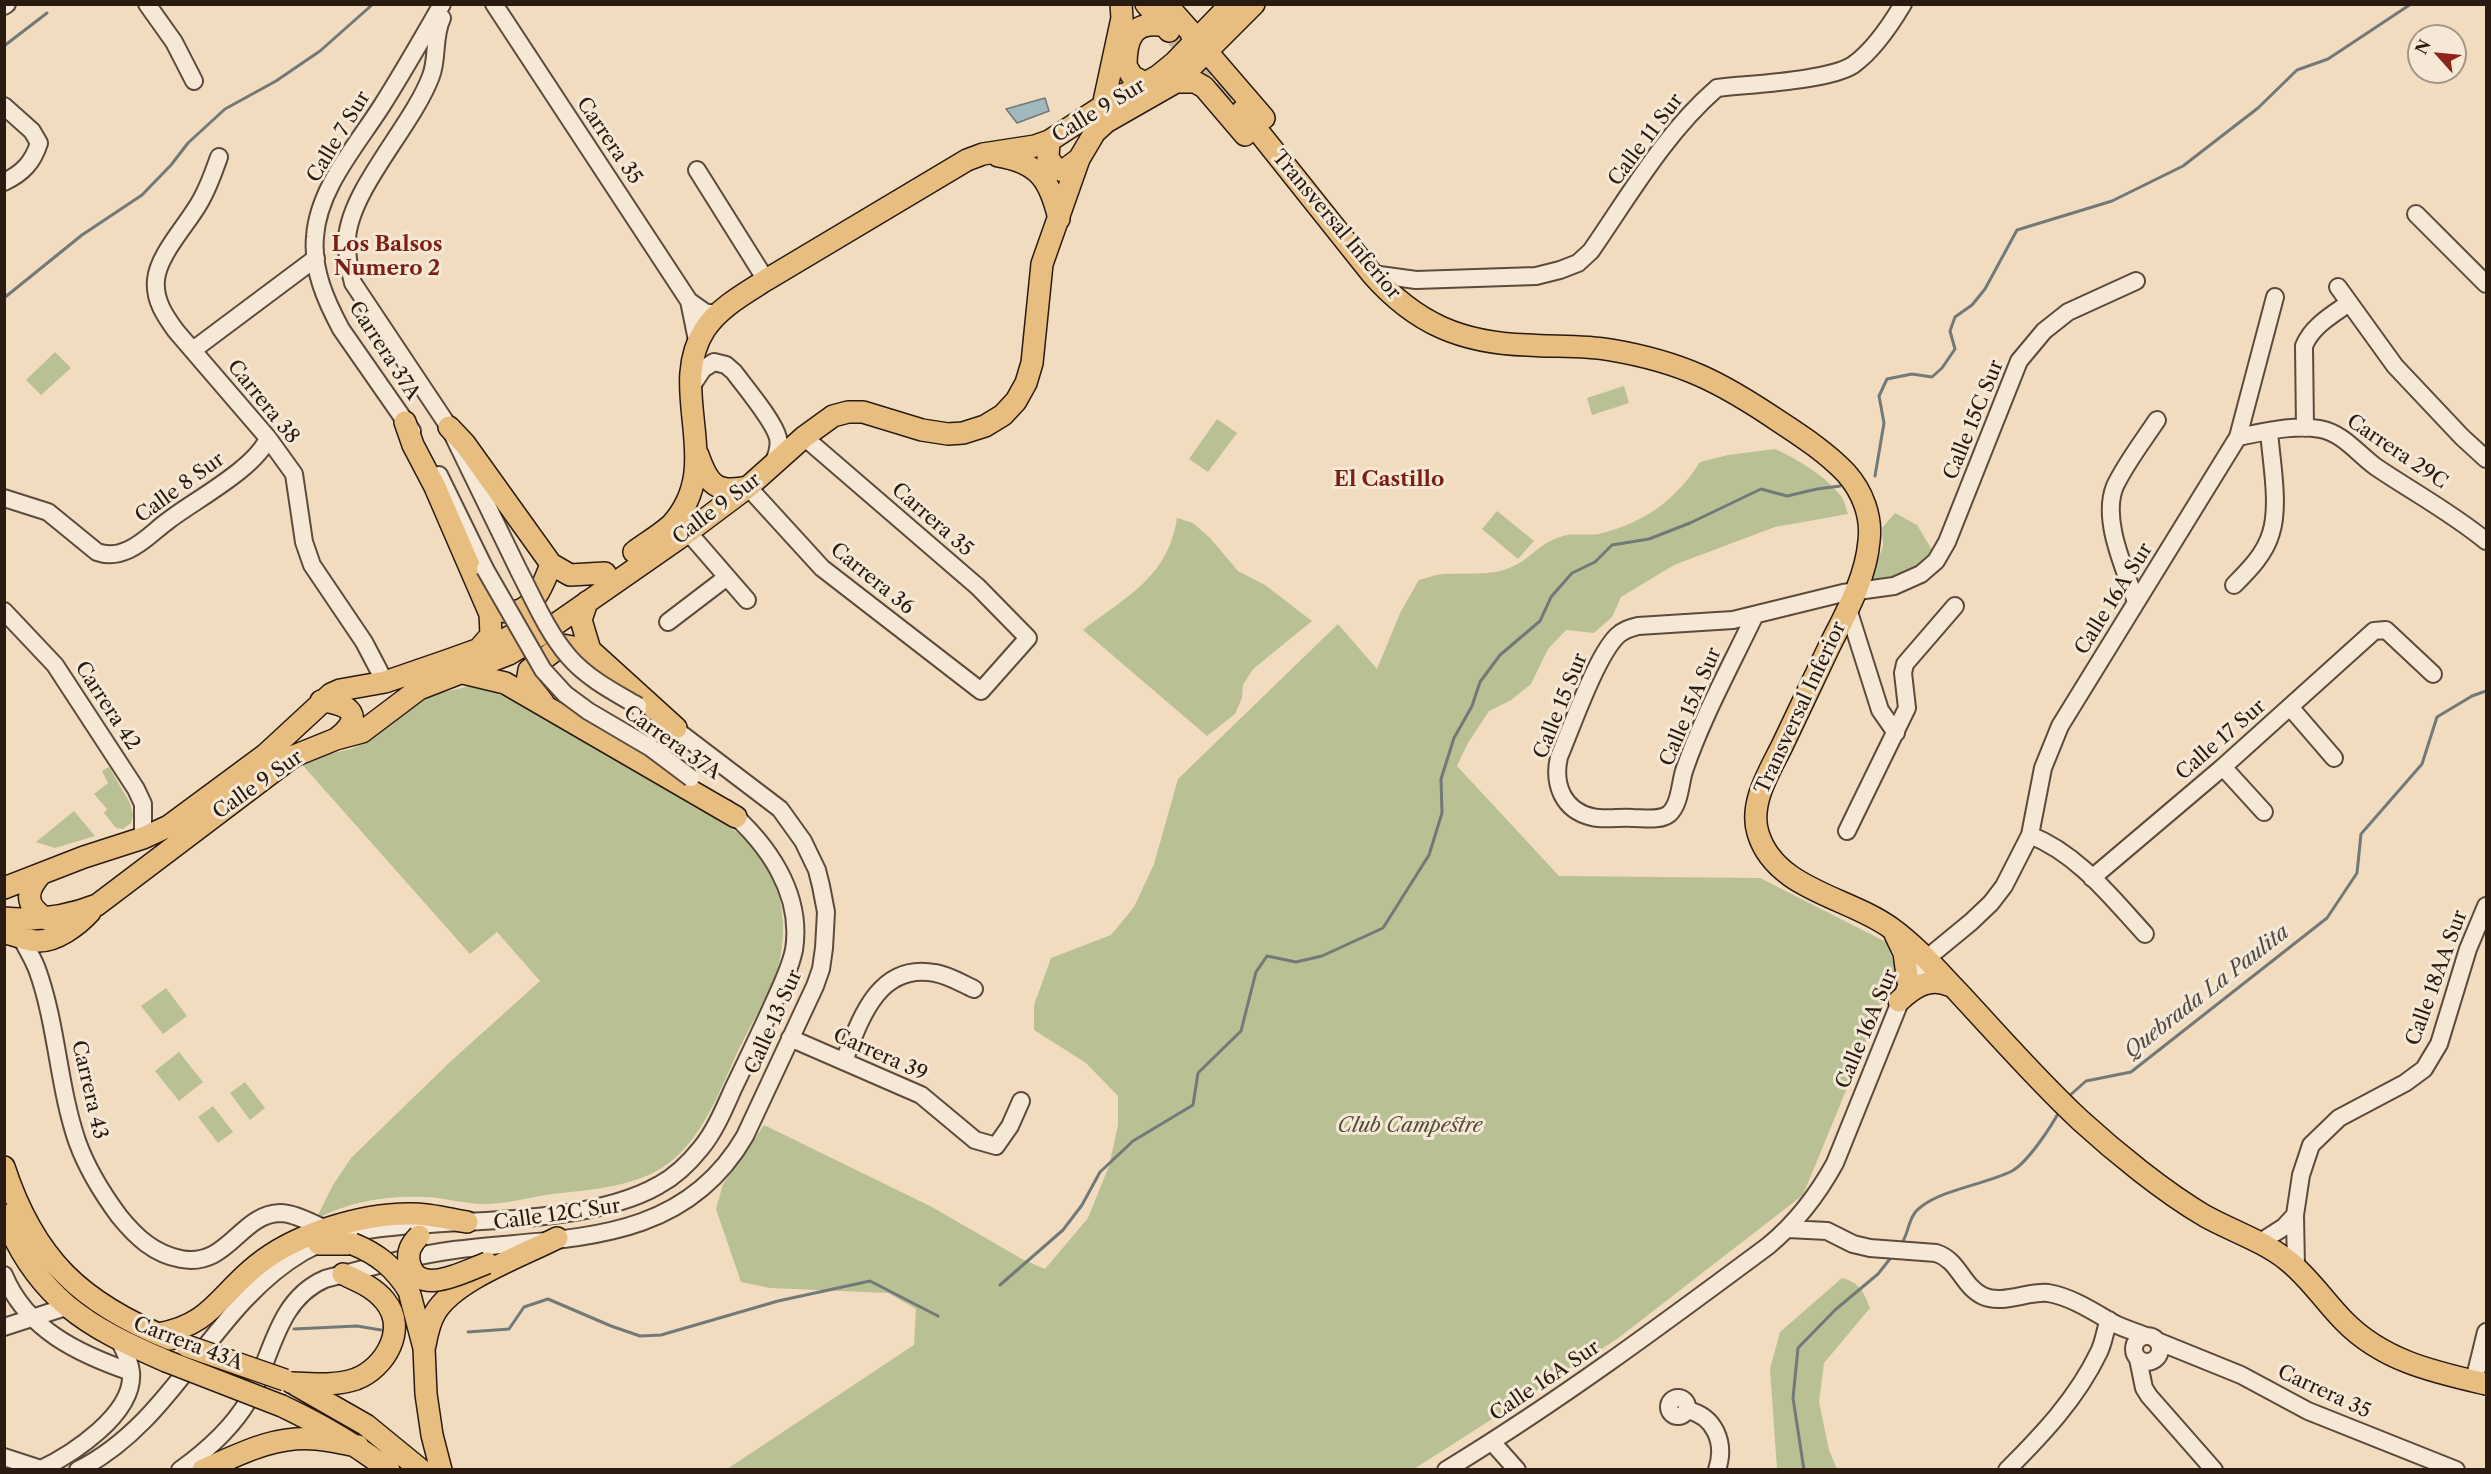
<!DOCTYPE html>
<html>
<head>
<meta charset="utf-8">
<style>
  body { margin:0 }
  #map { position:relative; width:2491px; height:1474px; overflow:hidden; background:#f1dcc0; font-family:"Libre Caslon Text",serif }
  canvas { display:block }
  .frame { position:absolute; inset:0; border:6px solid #2a1b11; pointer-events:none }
  .north { position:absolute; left:2407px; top:24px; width:60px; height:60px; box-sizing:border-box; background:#f6e8d6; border:2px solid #a49687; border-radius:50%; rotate:297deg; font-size:16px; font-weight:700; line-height:24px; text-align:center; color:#2a1b11 }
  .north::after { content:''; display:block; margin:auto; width:21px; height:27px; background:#8f2418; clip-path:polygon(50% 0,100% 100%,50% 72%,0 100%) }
</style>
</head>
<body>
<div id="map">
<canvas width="2491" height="1474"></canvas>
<div class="frame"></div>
<div class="north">N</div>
</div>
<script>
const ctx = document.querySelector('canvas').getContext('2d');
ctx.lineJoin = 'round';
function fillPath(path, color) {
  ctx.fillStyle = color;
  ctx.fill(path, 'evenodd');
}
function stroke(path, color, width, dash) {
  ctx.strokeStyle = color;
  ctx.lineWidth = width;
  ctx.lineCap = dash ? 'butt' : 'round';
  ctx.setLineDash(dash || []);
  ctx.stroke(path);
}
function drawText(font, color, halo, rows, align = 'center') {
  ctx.font = font + ' "Libre Caslon Text",serif';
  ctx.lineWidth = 6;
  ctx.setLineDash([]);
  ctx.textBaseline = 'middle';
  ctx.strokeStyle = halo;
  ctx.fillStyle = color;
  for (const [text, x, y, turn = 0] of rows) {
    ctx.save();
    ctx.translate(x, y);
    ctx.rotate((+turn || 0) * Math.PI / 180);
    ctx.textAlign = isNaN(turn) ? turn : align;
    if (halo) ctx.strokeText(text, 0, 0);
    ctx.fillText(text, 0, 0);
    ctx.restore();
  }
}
fillPath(new Path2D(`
  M55 352 71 368 41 395 26 380Z
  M1624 386 1629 403 1592 415 1587 398Z
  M1217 419 1237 433 1208 472 1189 459Z
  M1775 449C1799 460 1824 475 1841 496 1845 501 1846 509 1848 514L1775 527 1674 565 1621 597 1612 617 1594 633 1566 630 1548 649 1531 684 1511 700 1489 711 1468 743 1457 766 1559 876 1760 878 1886 942 1896 969 1803 1195 1617 1339 1414 1469H727L914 1345 916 1309 888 1293 770 1288 741 1282 716 1209 723 1184 764 1125 932 1207 1022 1259 1045 1269 1088 1218 1109 1166 1118 1125V1096L1086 1063 1034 1030V1005L1051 958 1111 935 1134 907 1154 864 1178 779 1338 624 1377 669 1401 611 1419 580C1427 578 1436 574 1445 574 1463 573 1483 575 1500 571 1529 564 1535 544 1563 536 1574 533 1587 536 1599 534 1644 523 1676 500 1700 462L1728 455Z
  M1497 511 1534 541 1518 559 1482 529Z
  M1895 513 1917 525 1935 555C1912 577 1901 580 1870 582L1883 546 1882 528Z
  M1177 518 1193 523 1210 538 1238 571 1265 585 1312 621 1253 669 1243 685 1242 698 1235 714 1207 736 1083 630C1127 596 1168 577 1177 518Z
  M474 685C534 704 587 741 640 773 672 792 740 827 761 855 785 887 789 939 775 976 765 1001 750 1026 738 1051 718 1094 699 1150 653 1173 620 1189 582 1190 546 1195 526 1198 505 1204 484 1204 465 1204 446 1198 427 1197 388 1195 350 1201 316 1219L333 1185 351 1158 450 1062 540 981 497 932 470 954 299 761 351 749 365 743 428 696Z
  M109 767 130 803 133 815 131 823 123 829 116 828 104 813 107 809 94 794 108 783 102 771Z
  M74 811 95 836 55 848 36 842Z
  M166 988 187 1016 163 1034 141 1006Z
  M179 1052 203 1082 179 1101 155 1071Z
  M245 1082 265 1108 250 1120 230 1093Z
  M213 1106 233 1132 218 1143 198 1117Z
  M1842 1278C1860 1283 1863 1291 1870 1308L1824 1363 1819 1402 1829 1450 1837 1469H1777L1770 1369 1780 1332Z`), '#b9c093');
const water = new Path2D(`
  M1045 98 1049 111 1017 123 1006 109Z`);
fillPath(water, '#a1b8be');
stroke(water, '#717979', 1.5);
stroke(new Path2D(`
  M4 46 47 13
  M4 298 82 235 142 195 171 165 188 143 225 109 276 81 320 51 373 4
  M1875 476 1884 423 1879 396 1887 379 1912 374 1932 377 1942 368 1955 349 1950 331 1955 317 1972 305 1985 289 2017 230 2112 201 2183 166 2258 108 2297 70 2328 59 2411 4
  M2068 1097 2086 1081 2131 1072 2327 918 2357 873 2361 834 2422 764 2437 717 2472 696 2486 691
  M1900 1246C1910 1233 1907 1216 1922 1206 1945 1189 1986 1184 2012 1171 2028 1162 2051 1127 2060 1110
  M1000 1285 1063 1230 1082 1205 1100 1172 1133 1141 1193 1105 1198 1073 1241 1031 1256 972 1267 956 1296 962 1322 956 1383 928 1429 855 1442 813 1441 779 1454 738 1472 706 1480 682 1500 655 1540 621 1551 597 1572 573 1595 562 1612 545 1649 539 1690 523 1761 489 1787 496 1817 489 1840 486
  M294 1329 357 1326 381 1330
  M468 1332 509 1329 524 1307 548 1299 611 1326 640 1336 661 1335 778 1301 870 1281 938 1316
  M1804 1470 1793 1398 1798 1348 1835 1310 1878 1274 1893 1255`), '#717979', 3);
stroke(new Path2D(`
  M1176 37 1242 111`), '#c9b59d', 21, [21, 10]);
const minor = new Path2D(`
  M147 4 174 42 194 81
  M494 4 689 301 706 313H720
  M4 6 7 4
  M442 18C433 37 438 58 431 76 413 125 351 188 347 238 346 253 349 268 353 283L449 427 519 571
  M4 106 32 131 39 143C33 162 23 173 4 182
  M219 157C214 171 209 186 201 200 189 223 158 254 156 280 154 300 165 316 176 331L268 438 294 474 304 542 312 565 364 642 385 682
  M697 170 766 280
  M2416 214 2486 284
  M1372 274 1416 280 1536 276 1560 270 1578 263 1591 251C1629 196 1665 133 1717 88 1749 84 1828 81 1853 65 1874 50 1890 26 1903 4
  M2338 287 2395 366 2462 437 2486 459
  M689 301 698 345
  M193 350 316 258
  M691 387 703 369 714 362 726 365 734 372C745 387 774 421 778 438 780 448 776 457 772 466
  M2305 428 2304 346C2312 326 2332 315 2349 303
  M412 431 341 329C326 301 312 270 315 237 318 189 356 146 381 107 402 74 422 39 442 4
  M2238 437C2264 432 2294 424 2320 429 2343 433 2358 454 2376 467 2413 492 2452 513 2486 541
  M439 475 485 569
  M748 487 822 568 981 691 1028 638 978 587 804 437
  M4 498 48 512 97 552C108 556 117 555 128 550 144 543 155 530 169 520 195 500 256 468 268 438
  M688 532 747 600
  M2234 585C2249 570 2265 554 2271 533 2280 505 2271 460 2269 431
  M2136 602C2125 569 2101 520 2115 486 2126 463 2143 441 2157 420
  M1848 609 1880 710 1896 733
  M4 611 55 665 136 789 143 804V838
  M1754 617C1730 667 1702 718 1684 771 1680 784 1680 804 1669 814 1660 821 1644 818 1633 818 1620 817 1604 820 1592 817 1562 810 1553 783 1559 757 1572 726 1596 657 1617 636 1623 630 1630 628 1638 626L1733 620 1843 593 1894 586 1921 574 1936 561 1947 542 2019 361 2044 331 2068 312 2136 281
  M668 622 727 577
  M2290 707 2334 758
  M2223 767 2264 812
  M1847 831 1907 708 1903 673 1905 664 1955 606
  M2030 835C2078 854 2111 897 2145 934
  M2092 878 2223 767 2374 631 2386 630 2433 674
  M18 932C24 944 32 956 37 969 57 1024 58 1085 77 1141 87 1169 102 1193 119 1216 136 1237 154 1254 181 1259 228 1268 240 1214 280 1213 295 1213 313 1224 327 1229
  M790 1038 921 1095 975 1140 996 1146 1010 1126 1021 1101
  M844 1061C860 1020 878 962 935 973 948 975 961 983 974 989
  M1788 1229 1827 1231 1853 1244 1870 1248 1936 1253C1959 1260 1962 1286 1983 1296 2002 1305 2028 1291 2048 1293 2072 1297 2094 1312 2115 1324 2125 1329 2136 1332 2146 1336
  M2259 1243 2284 1227 2295 1215
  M2296 1267 2295 1215 2301 1175 2311 1145 2339 1118 2405 1083 2424 1069 2439 1044 2468 949 2486 906
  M4 1275C27 1330 79 1354 131 1372
  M4 1327 66 1307
  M2134 1349a13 13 0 1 1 26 0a13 13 0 1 1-26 0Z
  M2157 1341 2241 1375 2308 1411 2456 1470
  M2138 1359 2144 1388 2149 1396 2214 1470
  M2474 1381 2486 1332
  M1669 1407a9 9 0 1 1 18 0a9 9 0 1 1-18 0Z
  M1687 1410C1715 1416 1726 1443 1717 1470
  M1492 1442 1517 1470
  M4 1457 41 1469
  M39 1470C71 1455 135 1414 131 1372 130 1360 123 1348 118 1338
  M78 1470C176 1421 211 1306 303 1252 347 1227 395 1226 444 1223 508 1220 604 1217 659 1185 676 1176 689 1163 701 1148 715 1131 724 1109 733 1089 747 1060 761 1031 774 1002 782 985 790 968 794 950 803 893 767 843 727 809
  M180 1470C205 1452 232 1428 248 1401 272 1358 276 1300 325 1279 367 1268 410 1256 454 1250 565 1236 681 1247 745 1136L815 986 821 969 824 948 826 912 821 886 817 870 803 841 780 809 667 723
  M1446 1470C1558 1402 1663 1324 1768 1246 1797 1222 1817 1196 1835 1163L1908 982 1926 959 1971 922 1991 903 2004 886 2030 835 2043 768 2060 726 2238 437 2275 297
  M2007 1470C2043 1434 2077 1398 2099 1352 2104 1342 2105 1330 2109 1320`);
const major = new Path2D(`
  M1146 4 1169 31
  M1166 4 1190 31 1195 43
  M1208 53 1264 118
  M1176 82H1195L1204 87 1245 135
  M1145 83 1132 76 1126 66C1126 38 1133 20 1165 26
  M1103 106 1122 18 1121 4
  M1242 111 1372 274C1416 324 1462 343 1527 345 1555 347 1583 345 1611 350 1682 362 1721 382 1780 422 1803 437 1827 453 1846 473 1863 492 1872 517 1869 541 1866 578 1846 613 1830 645 1814 679 1798 712 1782 746 1769 772 1749 804 1758 833 1775 890 1849 897 1891 928 1916 946 1937 970 1958 992 1998 1035 2037 1080 2080 1120 2115 1152 2164 1192 2205 1216 2232 1231 2263 1241 2287 1260 2309 1277 2325 1302 2344 1321 2383 1361 2434 1372 2486 1384
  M1049 141 1048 158 1056 169 1063 171 1079 159
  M998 156C1040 163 1050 181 1059 219
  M405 422 413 445 435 487 490 614 491 635 478 650
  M449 427 465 444 551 564 570 575 605 573
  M698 455C708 484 716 494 748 487
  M634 552C646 543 660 535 671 525 727 464 665 391 705 329 720 307 744 294 766 280L967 160 983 154 1035 146 1049 141 1103 106 1158 76 1174 63 1231 4
  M587 602 581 620 590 650 676 728
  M493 608C528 623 541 592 551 564
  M463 673 505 683 736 817
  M321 701C352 704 365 717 336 739
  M543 702 527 682 529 670 562 645 590 650
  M41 874C25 892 25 905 46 919
  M4 888 84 857 143 838 169 826 265 755 331 694 340 690 385 682 446 661 502 641 538 620
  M4 918C37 921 67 917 97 905L294 756 336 739 362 732 419 689 509 654 540 635 688 532 748 487 804 437 833 416 848 412H863L922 430 948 434 963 433 985 426 1003 415 1016 401 1026 383 1032 363 1042 264 1079 159 1095 132 1106 122 1176 82 1254 4
  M4 933C15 934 26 941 37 941 56 942 78 925 90 912
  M1895 934 1904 953 1908 982
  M1899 1001C1914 987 1930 976 1951 986
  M4 1167C34 1259 81 1303 170 1339
  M4 1215C37 1298 87 1327 166 1361
  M319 1244H353
  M409 1291 424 1348 426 1394 432 1435 441 1470
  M158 1334C211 1325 219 1295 257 1265 295 1234 363 1213 412 1214 430 1214 449 1219 467 1222
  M425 1345C427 1334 429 1323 435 1313 454 1280 522 1256 557 1238
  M292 1383C313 1384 336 1386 356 1379 385 1368 408 1329 385 1301 374 1287 358 1281 343 1274
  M296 1385 366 1425 421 1470
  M282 1406C320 1424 355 1444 389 1470
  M203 1470C240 1454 275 1435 316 1439 330 1440 344 1444 358 1446`);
stroke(minor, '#5c4b3d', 20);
stroke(major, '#2a1b11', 24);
stroke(minor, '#f6e8d6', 16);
stroke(major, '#e8be80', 21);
const minorBridge = new Path2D(`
  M485 569 543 670 565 694 588 711 651 748 691 778
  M519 571C534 600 548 633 569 657 587 678 614 692 638 706`);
const majorBridge = new Path2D(`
  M419 1236C412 1243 407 1251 409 1261 416 1299 465 1271 487 1263
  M353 1244C378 1254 395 1268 409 1291
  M187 1346 285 1380
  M166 1361 282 1406`);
stroke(minorBridge, '#5c4b3d', 20, []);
stroke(majorBridge, '#2a1b11', 24, []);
stroke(minorBridge, '#f6e8d6', 16);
stroke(majorBridge, '#e8be80', 21);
drawText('20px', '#2a1b11', '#f6e8d6', [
  ["Calle 9 Sur",1099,111,-31],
  ["Calle 7 Sur",339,137,-59],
  ["Calle 11 Sur",1646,140,-53],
  ["Carrera 35",609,141,56],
  ["Transversal Inferior",1336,225,50],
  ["Carrera 37A",384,351,57],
  ["Carrera 38",263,402,51],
  ["Calle 15C Sur",1974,420,-68],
  ["Carrera 29C",2397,452,34],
  ["Calle 8 Sur",180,488,-36],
  ["Calle 9 Sur",717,509,-37],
  ["Carrera 35",932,520,41],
  ["Carrera 36",872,579,39],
  ["Calle 16A Sur",2114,599,-58],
  ["Carrera 42",107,706,57],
  ["Calle 15 Sur",1561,706,-68],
  ["Calle 15A Sur",1691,707,-67],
  ["Transversal Inferior",1801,708,-65],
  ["Calle 17 Sur",2221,740,-41],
  ["Carrera 37A",672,743,35],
  ["Calle 9 Sur",258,785,-35],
  ["Calle 18AA Sur",2437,978,-70],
  ["Calle 13 Sur",774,1022,-66],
  ["Calle 16A Sur",1867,1029,-67],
  ["Carrera 39",880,1055,24],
  ["Carrera 43",89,1090,77],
  ["Calle 12C Sur",557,1215,-8],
  ["Carrera 43A",188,1344,21],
  ["Calle 16A Sur",1545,1381,-34],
  ["Carrera 35",2324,1392,25]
]);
drawText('italic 20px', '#554d38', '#f6e8d6', [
  ["Club Campestre",1410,1126]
]);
drawText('bold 21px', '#7a1f14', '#f6e8d6', [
  ["Los Balsos",387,245],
  ["Numero 2",387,269],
  ["El Castillo",1389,480]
]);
drawText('italic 21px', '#4e4a45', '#f6e8d6', [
  ["Quebrada La Paulita",2207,992,-38]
]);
</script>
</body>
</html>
